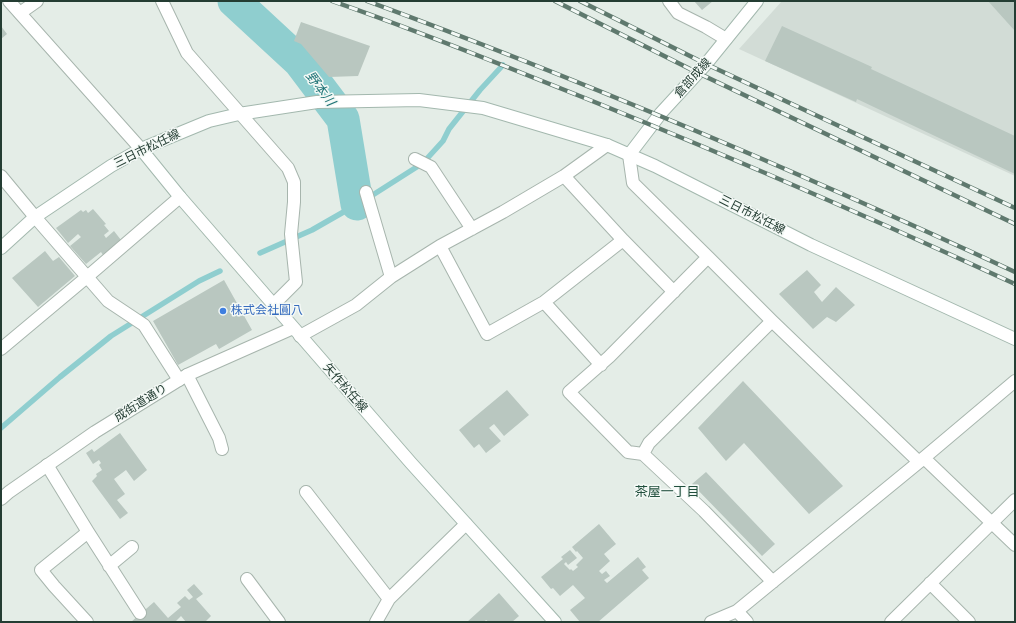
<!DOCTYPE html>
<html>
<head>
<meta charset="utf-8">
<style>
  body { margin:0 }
  #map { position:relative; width:1016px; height:623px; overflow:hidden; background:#e4ede7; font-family:"PT Sans",sans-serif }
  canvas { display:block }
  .frame { position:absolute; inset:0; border:2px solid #243d33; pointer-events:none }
</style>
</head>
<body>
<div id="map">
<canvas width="1016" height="623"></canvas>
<div class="frame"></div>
</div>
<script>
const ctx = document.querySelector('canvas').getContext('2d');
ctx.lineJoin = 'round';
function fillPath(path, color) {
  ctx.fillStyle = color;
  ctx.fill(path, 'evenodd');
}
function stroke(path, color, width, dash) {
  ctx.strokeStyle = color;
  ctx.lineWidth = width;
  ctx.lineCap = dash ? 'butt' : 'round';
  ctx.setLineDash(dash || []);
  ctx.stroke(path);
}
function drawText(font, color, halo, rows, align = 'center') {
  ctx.font = font + ' "PT Sans","Noto Sans JP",sans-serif';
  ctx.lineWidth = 3;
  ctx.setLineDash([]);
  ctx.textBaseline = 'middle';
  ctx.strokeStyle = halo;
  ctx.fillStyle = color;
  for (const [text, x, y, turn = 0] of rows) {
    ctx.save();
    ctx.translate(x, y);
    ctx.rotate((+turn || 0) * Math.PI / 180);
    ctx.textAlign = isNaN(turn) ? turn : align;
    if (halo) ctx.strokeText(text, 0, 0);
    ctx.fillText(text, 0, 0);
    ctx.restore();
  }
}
fillPath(new Path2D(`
  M782 1H1015V176L739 49Z`), '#d2dcd6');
stroke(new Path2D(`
  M260 253 312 230 368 198 423 163 443 141 449 129 480 90 503 65
  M1 428 60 377 111 336 199 281 220 271`), '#8fcecf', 5.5);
stroke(new Path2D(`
  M234 1 300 62 343 119 357 204`), '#8fcecf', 33);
fillPath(new Path2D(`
  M694 1H713L702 10Z
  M988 1H1015V31Z
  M301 22 370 46 358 76 329 77 301 44 294 41Z
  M1 26 7 34 1 39Z
  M782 26 872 67 871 69 1015 136V174L857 99 856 102 765 61Z
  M93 209 106 224 104 225 109 231 104 235 106 238 114 231 121 240 103 255 101 252 86 264 70 246 81 237 78 234 68 243 56 228 81 210 83 212 86 210 88 213Z
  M45 251 53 261 59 257 75 276 38 307 12 278Z
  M807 270 821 285 814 292 822 302 836 287 855 305 836 322 827 317 813 329 779 294Z
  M224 280 252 330 219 349 216 344 178 365 153 321Z
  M743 381 843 486 809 514 744 443 726 461 698 428Z
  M507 390 529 415 504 436 494 424 489 428 501 441 486 453 479 444 474 448 459 430Z
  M120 433 147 470 134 481 126 470 114 479 125 494 117 500 128 513 120 519 92 481 97 476 96 474 102 470 99 465 101 463 99 460 93 464 86 453 92 449 94 452Z
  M706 472 775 544 762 556 692 484Z
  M599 524 616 544 604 554 610 561 599 571 602 574 606 571 610 576 604 580 607 583 638 557 646 567 642 570 649 578 598 622H580L570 610 585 598 573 585 560 596 553 588 551 589 541 577 563 559 561 557 570 550 577 558 568 565 566 562 564 564 570 570 571 569 573 571 578 567 576 565 583 558 577 551 576 552 572 547Z
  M194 584 203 594 196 599 211 616 205 622H186L181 616 175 622H131L154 602 168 618 181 607 177 603 185 596 189 600 193 597 187 590Z
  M499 593 519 616 512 622H489L486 620 484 622H467Z`), '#b9c7c0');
const minor = new Path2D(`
  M162 1 187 53 288 168 294 182V202L291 234 296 282 274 304
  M669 1 678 13 706 27 726 39
  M20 13 37 1
  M629 155 633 183 708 257
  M415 159 431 167 472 229
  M1 176 35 217 108 301 144 325 179 380
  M564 176 623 240 674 292
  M366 192 391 277
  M440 246 487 334 544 302 623 240
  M544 302 601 365
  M300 336 356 305 391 277 440 246 503 212 564 176 607 145
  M1 349 87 277 180 197
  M187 375 219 438 222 449
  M643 454 649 443 772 321
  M924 458 1015 545
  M47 465 88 532 140 613
  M306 492 389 599
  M109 566 132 547
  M247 579 279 622
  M773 582 704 511 643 454 628 452 569 392 609 357 708 257 772 321 919 462
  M930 583 969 622
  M737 611 747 622
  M87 622 54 586 41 570 88 532
  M376 622 389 599 466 524
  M711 622 737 611 919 462 1015 381
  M891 622 1015 500`);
const tertiary = new Path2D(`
  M9 1 141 149
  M1 499 9 492 95 432 187 375 293 328`);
const secondary = new Path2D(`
  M141 149 180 197 411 463 555 622
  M629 155 661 113 706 64 757 1
  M1 248 35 217 111 166 141 149 209 121 239 114 317 102 419 100 483 108 607 145 655 166 811 245 1015 339`);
stroke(minor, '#a7b5ad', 14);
stroke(tertiary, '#a7b5ad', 14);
stroke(secondary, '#a3b8ae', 14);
stroke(minor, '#fff', 12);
stroke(tertiary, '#fff', 12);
stroke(secondary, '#fff', 12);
const rail = new Path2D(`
  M332 1C398 24 462 49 527 75 692 140 854 210 1015 284
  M367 1C587 82 803 174 1015 272
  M555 1 698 73 1015 224
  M580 1 706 64 1015 208`);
stroke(rail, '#5f796e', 4.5);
stroke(rail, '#f4f9f6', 3, [9]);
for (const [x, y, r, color] of [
  [223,311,4,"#3f7fe0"]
]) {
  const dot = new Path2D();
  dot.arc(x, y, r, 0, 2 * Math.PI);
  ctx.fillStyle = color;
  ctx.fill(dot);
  stroke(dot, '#f4f9f6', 1.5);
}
drawText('12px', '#243d33', '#f4f9f6', [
  ["倉部成線",693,78,-48],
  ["三日市松任線",147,149,-26],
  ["三日市松任線",752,215,27],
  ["矢作松任線",345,388,49],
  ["成街道通り",141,403,-32]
]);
drawText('12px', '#366cbe', '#f4f9f6', [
  ["株式会社圓八",231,311]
], 'left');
drawText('italic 13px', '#207477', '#f4f9f6', [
  ["野本川",320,89,53]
]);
drawText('13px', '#214f3d', '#f4f9f6', [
  ["茶屋一丁目",667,492]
]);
</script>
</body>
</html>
